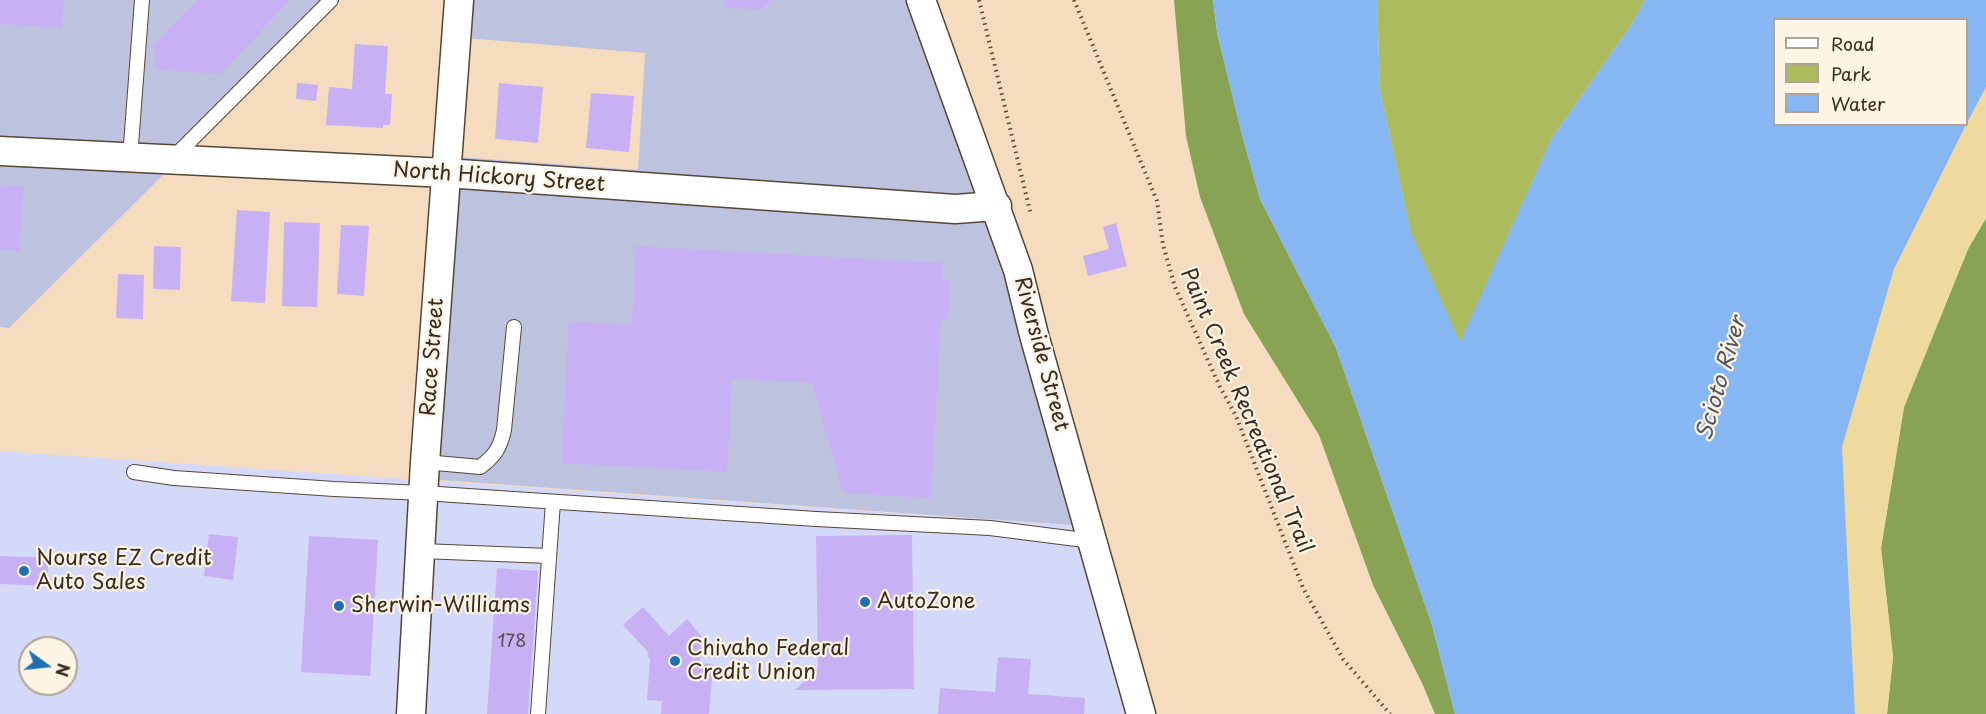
<!DOCTYPE html>
<html>
<head>
<meta charset="utf-8">
<style>
  body { margin:0 }
  #map { position:relative; width:1986px; height:714px; overflow:hidden; background:#f5dcbf; font-family:"Playpen Sans",sans-serif }
  canvas { display:block }
  .legend { position:absolute; left:1773px; top:18px; width:195px; height:108px; box-sizing:border-box; background:#fcf5e5; border:2px solid #afa495; margin:0; padding:8px 10px; list-style:none; font-size:18px; color:#3b2a1e }
  .legend li { display:flex; align-items:center; gap:12px; height:30px }
  .legend b { width:30px; border:2px solid #afa495 }
  .north { position:absolute; left:18px; top:636px; width:60px; height:60px; box-sizing:border-box; background:#fcf5e5; border:2px solid #afa495; border-radius:50%; rotate:105deg; font-size:16px; font-weight:700; line-height:24px; text-align:center; color:#3b2a1e }
  .north::after { content:''; display:block; margin:auto; width:21px; height:27px; background:#1f6fb2; clip-path:polygon(50% 0,100% 100%,50% 72%,0 100%) }
</style>
</head>
<body>
<div id="map">
<canvas width="1986" height="714"></canvas>
<ul class="legend">
<li><b style="height:8px;background:#fff"></b>Road</li>
<li><b style="height:16px;background:#acbb5e"></b>Park</li>
<li><b style="height:16px;background:#87b7f2"></b>Water</li>
</ul>
<div class="north">N</div>
</div>
<script>
const ctx = document.querySelector('canvas').getContext('2d');
ctx.lineJoin = 'round';
function fillPath(path, color) {
  ctx.fillStyle = color;
  ctx.fill(path, 'evenodd');
}
function stroke(path, color, width, dash) {
  ctx.strokeStyle = color;
  ctx.lineWidth = width;
  ctx.lineCap = dash ? 'butt' : 'round';
  ctx.setLineDash(dash || []);
  ctx.stroke(path);
}
function drawText(font, color, halo, rows, align = 'center') {
  ctx.font = font + ' "Playpen Sans",sans-serif';
  ctx.lineWidth = 4.5;
  ctx.setLineDash([]);
  ctx.textBaseline = 'middle';
  ctx.strokeStyle = halo;
  ctx.fillStyle = color;
  for (const [text, x, y, turn = 0] of rows) {
    ctx.save();
    ctx.translate(x, y);
    ctx.rotate((+turn || 0) * Math.PI / 180);
    ctx.textAlign = isNaN(turn) ? turn : align;
    if (halo) ctx.strokeText(text, 0, 0);
    ctx.fillText(text, 0, 0);
    ctx.restore();
  }
}
fillPath(new Path2D(`
  M0 451 1099 527 1153 714H0ZM30 648H66V684H30Z`), '#d4d8f9');
fillPath(new Path2D(`
  M0 0H339L9 328 0 327Z
  M469 0H931L1099 527 439 480 459 157 638 170 645 53 466 38Z`), '#bdc3de');
fillPath(new Path2D(`
  M1377 0H1645L1632 24 1552 138 1460 343 1411 233 1380 90Z`), '#acbb5e');
fillPath(new Path2D(`
  M1174 0H1213L1217 32 1241 131 1260 199 1336 348 1432 625 1455 714H1435L1422 683 1373 585 1319 435 1244 314 1200 197 1186 136Z
  M1986 218V714H1887L1893 657 1881 548 1904 407 1968 249Z`), '#89a355');
fillPath(new Path2D(`
  M1986 87V218L1968 249 1904 407 1881 548 1893 657 1887 714H1855L1842 447 1894 269Z`), '#eeda9e');
fillPath(new Path2D(`
  M1213 0H1377L1380 90 1411 232 1460 342 1552 138 1632 24 1645 0H1986V87L1967 123 1966 20H1774V124L1966 125 1894 269 1842 447 1855 714H1455L1432 625 1336 348 1260 199 1241 131 1217 32Z`), '#87b7f2');
fillPath(new Path2D(`
  M0 0H64L62 28 0 24Z
  M197 0H290L221 74 156 70 154 45Z
  M724 0H771L762 10 724 8Z
  M355 44 388 46 385 94H392L390 125H383V128L326 125 329 87 352 89Z
  M297 83 318 85 316 101 296 99Z
  M499 83 543 87 538 143 495 139Z
  M591 93 634 96 629 152 586 148Z
  M0 185 24 186 19 251 0 250Z
  M237 210 270 212 265 303 231 301Z
  M284 222 320 223 317 307 282 306Z
  M1116 223 1127 266 1088 276 1083 256 1109 249 1103 227Z
  M341 225 369 226 364 296 337 294Z
  M154 246 181 247 180 290 153 289Z
  M636 246 943 263 942 280H951L948 320 941 319 931 498 843 493 812 383 732 379 727 472 561 463 569 321 632 325Z
  M118 274 144 275 143 319 116 318Z
  M209 534 238 537 233 580 204 576Z
  M912 535 914 689 795 690 818 669 816 536Z
  M309 536 378 540 370 676 301 672Z
  M0 556 49 558 47 586 0 584Z
  M497 568 538 571 528 714H487Z
  M643 607 669 636 687 619 701 636 700 663 713 664 709 714H661L662 701 647 700 650 659 647 655 649 653 623 625Z
  M998 657 1031 659 1028 694 1085 698 1084 714H938L940 688 995 692Z`), '#c8b0f4');
const lane = new Path2D(`
  M130 158 142 0
  M172 159 331 0
  M425 462 480 467C495 456 500 448 504 430L514 327
  M134 472 174 478 334 489 423 493 816 519 990 528 1092 541
  M421 551 549 556
  M538 714 553 502`);
const street = new Path2D(`
  M921 0 1018 270 1034 335 1141 714
  M0 151 446 173 955 209 997 206
  M411 714 425 462 459 0`);
stroke(lane, '#574536', 16);
stroke(street, '#574536', 31);
stroke(new Path2D(`
  M979 0 1031 215
  M1074 0 1157 201 1163 245 1175 287 1220 387 1236 416 1303 588 1343 659 1390 714`), '#574536', 4, [1.5, 4.5]);
stroke(lane, '#fff', 14);
stroke(street, '#fff', 28);
for (const [x, y, r, color] of [
  [24,571,6,"#1f6fb2"],
  [865,602,6,"#1f6fb2"],
  [339,606,6,"#1f6fb2"],
  [675,661,6,"#1f6fb2"]
]) {
  const dot = new Path2D();
  dot.arc(x, y, r, 0, 2 * Math.PI);
  ctx.fillStyle = color;
  ctx.fill(dot);
  stroke(dot, '#fcf5e5', 2);
}
drawText('18px', '#5e4c54', null, [
  ["178",512,642]
]);
drawText('21px', '#3b2a1e', '#fcf5e5', [
  ["North Hickory Street",499,178,4],
  ["Riverside Street",1041,354,75],
  ["Race Street",433,357,-86],
  ["Paint Creek Recreational Trail",1246,411,67]
]);
drawText('21px', '#3b2a1e', '#fcf5e5', [
  ["Nourse EZ Credit",36,559],
  ["Auto Sales",36,583],
  ["AutoZone",877,602],
  ["Sherwin-Williams",351,606],
  ["Chivaho Federal",687,649],
  ["Credit Union",687,673]
], 'left');
drawText('italic 22px', '#52545e', '#fcf5e5', [
  ["Scioto River",1722,379,-74]
]);
</script>
</body>
</html>
